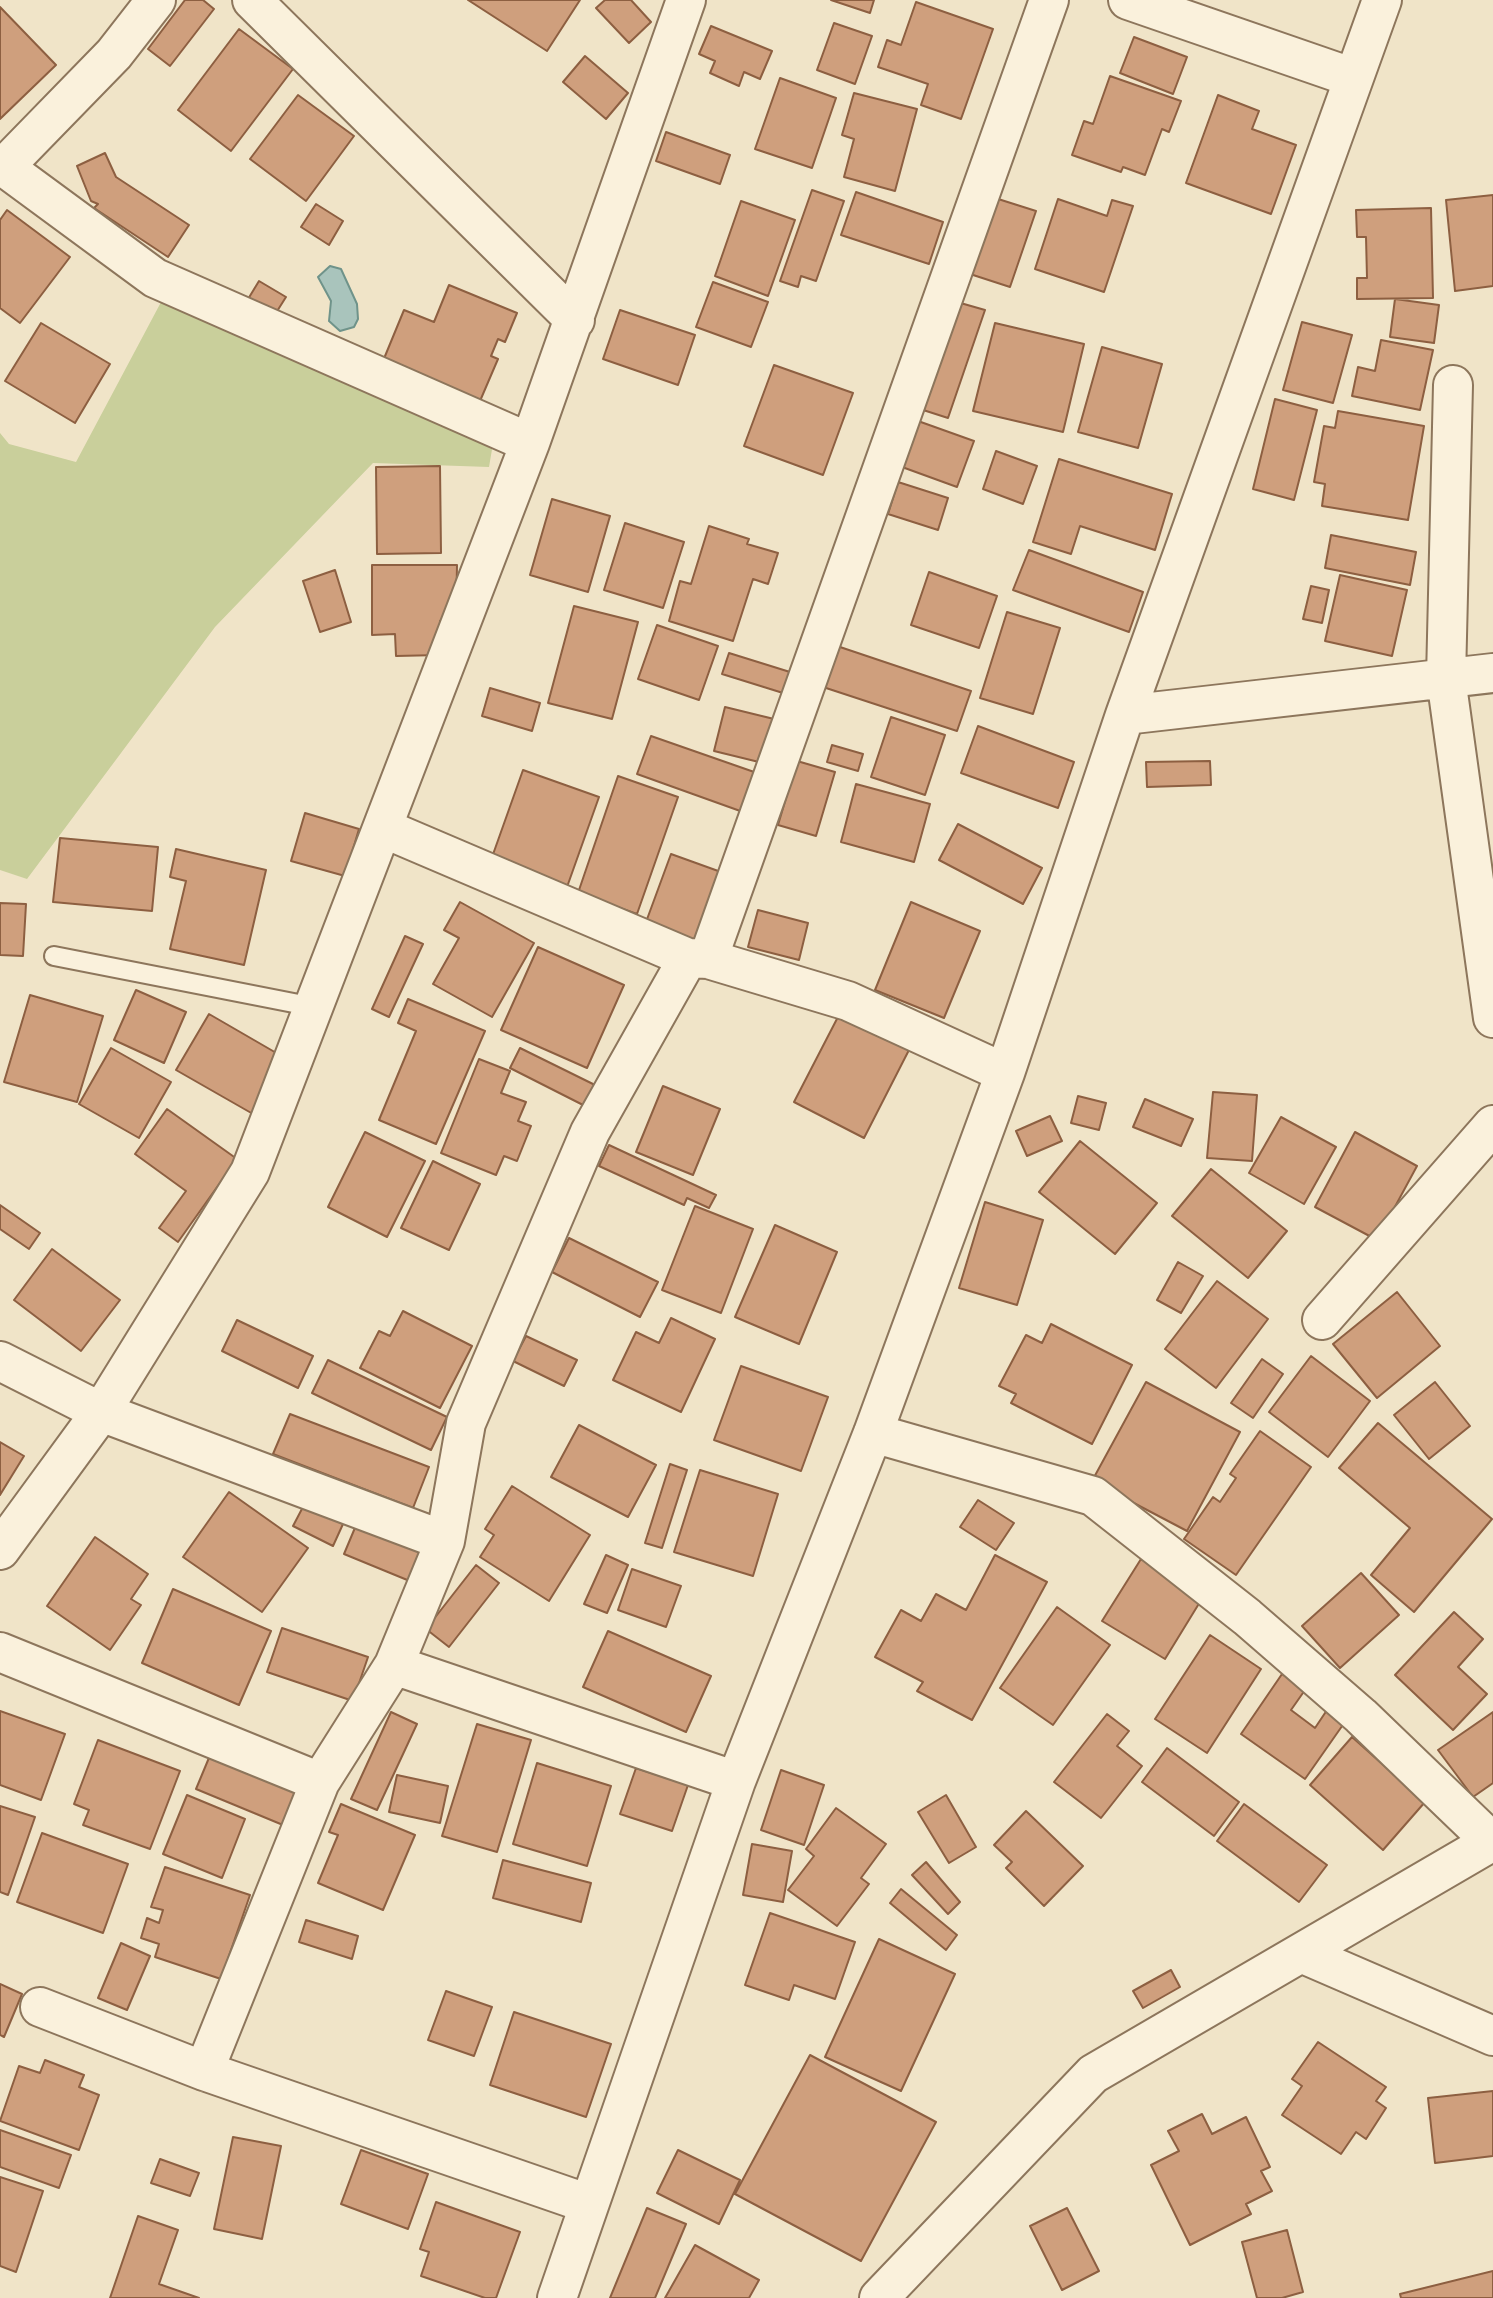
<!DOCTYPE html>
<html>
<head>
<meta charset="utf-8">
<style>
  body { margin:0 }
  canvas { display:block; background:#f0e4c8 }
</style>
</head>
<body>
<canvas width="1493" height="2298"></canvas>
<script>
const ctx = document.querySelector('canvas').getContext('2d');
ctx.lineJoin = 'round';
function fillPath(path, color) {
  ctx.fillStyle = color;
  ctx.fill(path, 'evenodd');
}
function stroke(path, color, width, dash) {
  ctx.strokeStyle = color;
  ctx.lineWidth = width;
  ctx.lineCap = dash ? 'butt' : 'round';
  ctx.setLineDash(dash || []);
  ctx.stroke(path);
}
fillPath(new Path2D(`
  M168 289 496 426 489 467 373 463 215 627 27 879 0 870V433L9 444 76 462Z`), '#c9cf9b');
const water = new Path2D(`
  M330 266 341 269 357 304 358 319 354 327 340 331 329 321 331 301 318 277Z`);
fillPath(water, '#a9c4bc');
stroke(water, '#6f938a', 2);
const building = new Path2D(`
  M185 0H203L214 9 170 66 148 49Z
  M468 0H580L547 51Z
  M605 0H631L651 22 629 43 596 8Z
  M831 0H874L870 13Z
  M916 2 993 29 961 119 921 105 928 84 878 67 887 40 901 45Z
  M0 7 56 65 0 119Z
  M834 23 872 36 855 84 817 70Z
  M711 26 772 51 760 79 744 72 739 86 710 73 715 61 699 54Z
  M239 29 293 69 231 151 178 110Z
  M1134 37 1187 57 1173 94 1120 73Z
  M585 56 628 93 606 119 563 82Z
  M1110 76 1181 101 1169 132 1162 129 1145 175 1123 167 1121 172 1072 155 1084 121 1093 124Z
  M780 78 836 98 812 168 755 149Z
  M854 93 917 109 895 191 844 177 854 139 842 135Z
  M298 95 354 136 306 201 250 159Z
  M1218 95 1259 111 1252 129 1296 145 1271 214 1186 183Z
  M666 132 730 155 720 184 656 161Z
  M105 153 116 177 189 225 168 257 94 208 98 204 91 201 77 166Z
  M812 190 844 201 816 281 801 276 798 287 780 281Z
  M856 192 943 222 929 264 841 235Z
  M1493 195V286L1455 291 1446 200Z
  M995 198 1036 211 1010 287 970 274Z
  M1058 199 1107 216 1112 200 1133 206 1104 292 1035 269Z
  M741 201 795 220 768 296 715 276Z
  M316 204 343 221 329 245 301 227Z
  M1431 208 1433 298 1357 299V278H1367L1366 237H1357L1356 210Z
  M7 210 70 257 20 323 0 308V220Z
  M259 281 286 297 269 324 242 309Z
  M713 282 768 302 751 347 696 327Z
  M449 285 517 313 505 342 498 339 491 356 498 359 480 401 383 361 404 310 434 322Z
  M1395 299 1439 305 1434 343 1390 337Z
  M957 302 985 310 948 418 920 409Z
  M620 310 695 335 678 385 603 359Z
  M1302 322 1352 335 1333 403 1283 390Z
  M41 323 110 364 75 423 5 381Z
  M995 323 1084 344 1063 432 973 411Z
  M1381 340 1433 350 1420 410 1352 396 1358 367 1375 371Z
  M1102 347 1162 364 1138 448 1078 432Z
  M774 365 853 393 823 475 744 446Z
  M1275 399 1317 410 1294 500 1253 489Z
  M1338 411 1424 426 1408 520 1322 506 1325 484 1314 482 1324 426 1335 428Z
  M918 421 974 441 957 487 902 467Z
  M996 451 1037 466 1023 504 983 489Z
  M1059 459 1172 494 1155 550 1080 526 1071 554 1033 542Z
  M440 466 441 553 377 554 376 467Z
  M898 482 948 498 938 530 888 514Z
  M552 499 610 516 588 592 530 575Z
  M625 523 684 542 663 608 604 590Z
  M709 526 749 539 747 544 778 553 768 584 753 579 733 641 669 621 680 581 691 584Z
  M1331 535 1416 552 1410 585 1325 568Z
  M1029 550 1143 592 1129 632 1013 590Z
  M372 565H457L456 621H440V655L396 656 395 634 372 635Z
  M335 570 351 622 320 632 303 581Z
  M929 572 997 596 979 648 911 625Z
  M1340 575 1407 590 1392 656 1325 641Z
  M1311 586 1329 590 1322 623 1303 619Z
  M574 606 638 622 612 719 548 703Z
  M1007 612 1060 628 1033 714 980 698Z
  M657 625 718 646 699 700 638 679Z
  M837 646 971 691 957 731 823 687Z
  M729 653 790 672 783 693 722 674Z
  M490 688 540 703 532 731 482 716Z
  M725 707 774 719 763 763 714 751Z
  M891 717 945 735 925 795 871 777Z
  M978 726 1074 762 1058 808 961 773Z
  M651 736 757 773 743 812 637 774Z
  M832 745 863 754 858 771 827 762Z
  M797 761 835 772 816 836 778 825Z
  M1210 761 1211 785 1147 787 1146 762Z
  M523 770 599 797 567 887 491 860Z
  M618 776 678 797 637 914 578 893Z
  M856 784 930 804 914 862 841 842Z
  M305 813 359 829 345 876 291 861Z
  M958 824 1042 868 1023 904 939 860Z
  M60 838 158 847 152 911 53 902Z
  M176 849 266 870 244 965 170 949 186 881 170 877Z
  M671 854 721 872 696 941 646 922Z
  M460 902 534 943 492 1017 433 984 459 938 444 930Z
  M911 902 980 931 944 1018 875 990Z
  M0 903 26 904 23 956 0 955Z
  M758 910 808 923 799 960 748 947Z
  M405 936 423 944 389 1017 372 1009Z
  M538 947 624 985 587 1068 501 1030Z
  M136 990 186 1012 164 1063 114 1040Z
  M30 995 103 1016 77 1102 4 1082Z
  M408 999 485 1031 436 1144 379 1120 416 1031 398 1023Z
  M840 1013 910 1048 864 1138 794 1102Z
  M209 1014 285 1058 253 1114 176 1070Z
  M111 1048 171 1082 139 1138 79 1104Z
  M520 1048 597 1086 587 1107 510 1068Z
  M479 1059 510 1071 501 1093 526 1102 518 1121 531 1126 517 1161 504 1156 496 1175 441 1153Z
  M663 1086 720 1109 693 1175 636 1152Z
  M1213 1092 1257 1095 1252 1161 1207 1158Z
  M1078 1096 1106 1103 1099 1130 1071 1123Z
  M1145 1099 1193 1119 1181 1146 1133 1127Z
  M167 1109 237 1159 178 1242 159 1228 186 1191 135 1154Z
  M1050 1116 1062 1141 1027 1156 1016 1131Z
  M1281 1117 1336 1147 1304 1204 1249 1173Z
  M365 1132 425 1161 387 1237 328 1207Z
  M1355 1132 1417 1166 1377 1240 1315 1207Z
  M1080 1141 1157 1203 1115 1254 1039 1192Z
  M609 1145 716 1195 709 1208 687 1198 684 1205 599 1166Z
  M433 1161 480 1184 449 1250 401 1228Z
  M1211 1169 1287 1231 1248 1278 1172 1216Z
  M985 1202 1043 1220 1017 1305 959 1288Z
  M0 1205 40 1233 29 1249 0 1229Z
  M695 1206 753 1229 721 1313 662 1290Z
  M775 1225 837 1252 799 1344 735 1317Z
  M569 1238 658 1282 640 1317 552 1272Z
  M52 1249 120 1300 81 1351 14 1300Z
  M1178 1262 1203 1276 1181 1313 1157 1300Z
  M1217 1281 1268 1319 1216 1388 1165 1349Z
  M1397 1292 1440 1346 1377 1398 1333 1344Z
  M403 1311 472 1346 440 1408 360 1368 379 1331 390 1336Z
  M671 1318 715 1339 681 1412 613 1380 636 1332 659 1343Z
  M237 1320 313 1356 298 1388 222 1351Z
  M1051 1324 1132 1365 1092 1444 1011 1403 1016 1394 999 1386 1026 1335 1042 1343Z
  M526 1336 577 1360 564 1386 513 1361Z
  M1311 1356 1370 1401 1328 1457 1269 1412Z
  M1262 1359 1283 1374 1253 1418 1231 1403Z
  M328 1360 447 1417 431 1450 312 1393Z
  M741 1366 828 1397 801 1471 714 1440Z
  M1146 1382 1240 1432 1187 1531 1092 1481Z
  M1435 1382 1470 1426 1429 1459 1394 1415Z
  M290 1414 429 1467 413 1508 273 1454Z
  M1378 1423 1492 1519 1414 1612 1371 1575 1410 1528 1339 1468Z
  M579 1425 656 1465 628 1517 551 1477Z
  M1260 1431 1311 1467 1236 1575 1184 1539 1213 1497 1220 1502 1236 1478 1230 1474Z
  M0 1442 24 1456 0 1495Z
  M670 1464 687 1470 662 1548 645 1543Z
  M700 1470 778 1494 753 1576 674 1552Z
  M512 1486 590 1535 549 1601 480 1557 494 1535 485 1529Z
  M229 1492 308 1548 262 1612 183 1557Z
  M978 1500 1014 1523 996 1550 960 1527Z
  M304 1505 343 1524 333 1546 293 1526Z
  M357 1523 430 1553 417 1584 344 1554Z
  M95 1537 148 1574 131 1599 141 1605 110 1650 47 1606Z
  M606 1555 628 1565 607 1613 584 1604Z
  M995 1555 1047 1582 972 1720 917 1691 923 1682 875 1657 901 1610 921 1621 936 1594 966 1610Z
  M1141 1559 1203 1597 1165 1659 1102 1621Z
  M476 1565 499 1583 449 1647 426 1629Z
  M632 1569 681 1586 666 1627 618 1610Z
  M1361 1573 1399 1615 1340 1668 1302 1626Z
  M173 1589 271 1631 239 1705 142 1663Z
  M1057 1607 1110 1645 1053 1725 1000 1688Z
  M1454 1612 1483 1639 1458 1667 1487 1694 1453 1730 1395 1675Z
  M282 1628 368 1657 353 1701 267 1672Z
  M608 1631 711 1676 686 1732 583 1687Z
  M1210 1635 1261 1669 1207 1753 1155 1719Z
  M1282 1674 1305 1690 1291 1710 1315 1728 1329 1707 1347 1719 1305 1779 1241 1734Z
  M0 1711 65 1734 41 1800 0 1785Z
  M391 1712 417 1724 377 1810 351 1799Z
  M1493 1712V1783L1473 1797 1438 1750Z
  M1107 1714 1129 1731 1117 1746 1142 1766 1101 1818 1054 1782Z
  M477 1724 531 1740 497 1852 442 1836Z
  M1352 1737 1425 1802 1383 1850 1310 1785Z
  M98 1740 180 1771 150 1849 83 1825 89 1810 74 1804Z
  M1167 1748 1239 1802 1214 1836 1142 1782Z
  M211 1753 299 1788 283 1825 196 1789Z
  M537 1763 611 1786 587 1866 513 1844Z
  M636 1768 688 1785 672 1831 620 1814Z
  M781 1770 824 1785 804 1845 761 1830Z
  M397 1775 448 1786 440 1823 389 1812Z
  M187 1795 245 1819 222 1878 163 1854Z
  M946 1795 976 1847 949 1863 918 1812Z
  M341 1804 415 1835 383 1910 318 1883 338 1835 329 1832Z
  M1244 1804 1327 1865 1299 1902 1217 1841Z
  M0 1806 35 1817 8 1895 0 1892Z
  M836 1808 886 1844 861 1878 869 1884 837 1926 788 1890 814 1856 806 1849Z
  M1026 1811 1083 1866 1044 1906 1006 1868 1012 1862 994 1845Z
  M42 1833 128 1864 103 1933 17 1902Z
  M752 1844 792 1851 783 1902 743 1895Z
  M503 1860 591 1883 581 1922 493 1898Z
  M926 1862 960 1902 948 1914 912 1875Z
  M165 1867 250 1895 221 1979 155 1957 159 1944 141 1938 147 1918 159 1923 163 1910 151 1907Z
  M901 1889 957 1935 946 1950 890 1903Z
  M770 1913 855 1942 835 1999 794 1985 789 2000 745 1985Z
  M306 1920 358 1936 352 1959 299 1942Z
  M879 1939 955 1974 901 2091 825 2057Z
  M121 1943 150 1956 127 2010 98 1998Z
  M1171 1970 1180 1987 1143 2008 1133 1991Z
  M0 1984 22 1994 4 2037 0 2035Z
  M446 1991 492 2007 474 2056 428 2040Z
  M514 2012 611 2044 586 2117 490 2085Z
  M1318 2042 1386 2087 1376 2101 1386 2108 1366 2139 1356 2132 1341 2154 1282 2115 1302 2086 1292 2079Z
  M810 2055 936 2122 861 2261 735 2194Z
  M45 2060 84 2075 79 2087 99 2095 79 2150 0 2121 19 2066 40 2073Z
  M1493 2091V2156L1435 2163 1428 2098Z
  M1202 2114 1212 2134 1246 2117 1270 2167 1261 2171 1272 2191 1246 2204 1251 2214 1190 2245 1151 2165 1179 2151 1168 2131Z
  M0 2130 71 2155 59 2188 0 2167Z
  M233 2137 281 2146 262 2239 214 2229Z
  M361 2150 428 2174 408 2229 341 2204Z
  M678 2150 740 2180 719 2224 657 2193Z
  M160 2159 199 2173 190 2196 151 2183Z
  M0 2177 43 2191 16 2272 0 2266Z
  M436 2202 520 2232 496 2298H485L421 2276 429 2252 420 2249Z
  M647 2208 686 2224 655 2298H610Z
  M1067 2208 1099 2271 1062 2290 1030 2226Z
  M138 2216 178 2230 159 2284 199 2298H110Z
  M1287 2230 1303 2292 1282 2298H1257L1242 2242Z
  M695 2245 759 2280 749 2298H665Z
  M1493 2271V2298H1401L1400 2294Z`);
fillPath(building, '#cf9f7d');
stroke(building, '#8d5f41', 2);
const service = new Path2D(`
  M54 956 314 1007`);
const minor = new Path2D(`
  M252 0 575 320
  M1128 0 1354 78
  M0 164 155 278 530 443
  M4 167 114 54 156 0
  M1453 385 1446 678 1493 1018
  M1125 715 1493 673
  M383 828 688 958 708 959 848 1001 1005 1073
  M708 959 1049 0
  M1322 1320 1493 1125
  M0 1361 101 1412 445 1541
  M873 1433 1093 1496 1247 1617 1361 1716 1492 1842
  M0 1550 101 1412 250 1172 530 443 686 0
  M0 1652 320 1782
  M394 1665 736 1781
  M1301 1953 1493 2036
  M40 2007 204 2071 589 2204
  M204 2071 320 1782 394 1665 445 1541 466 1423 590 1132 688 958
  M557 2298 736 1781 873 1433 1005 1073 1125 715 1382 0
  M879 2298 1093 2074 1493 1841`);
stroke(service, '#8d765c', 22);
stroke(minor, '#8d765c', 42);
stroke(service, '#faf1dc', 18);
stroke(minor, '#faf1dc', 38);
</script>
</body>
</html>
